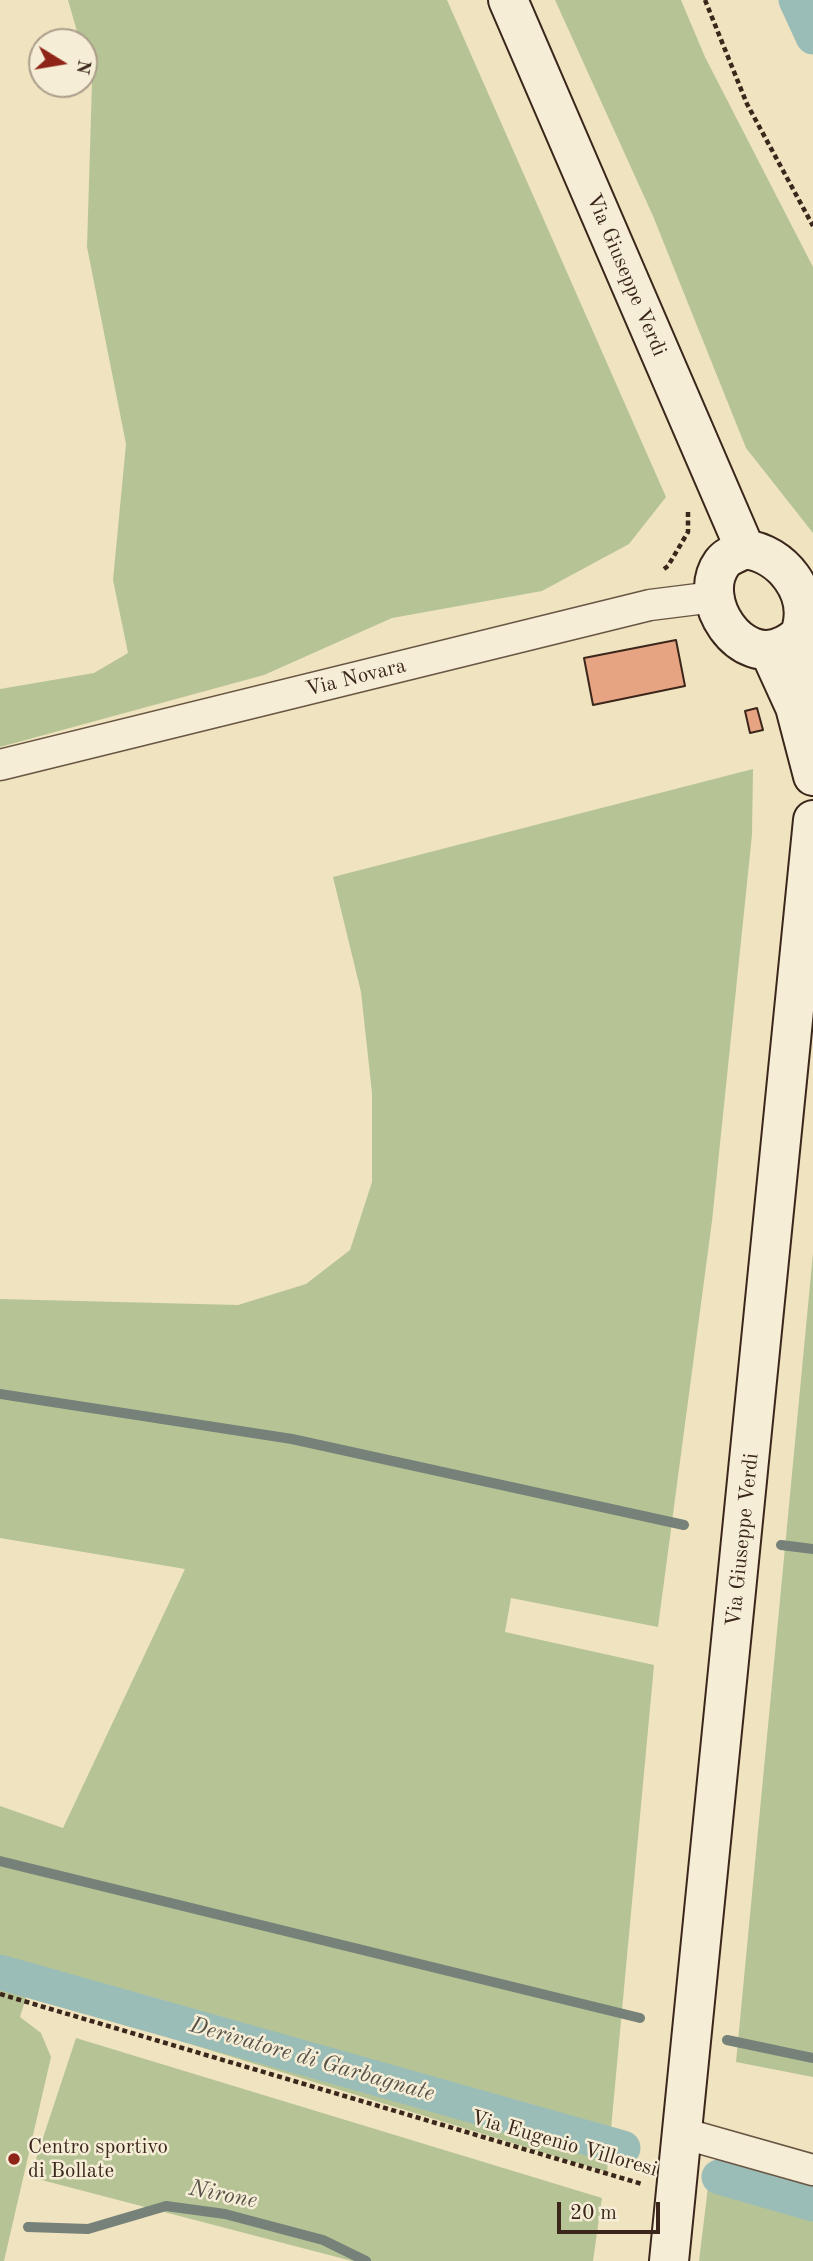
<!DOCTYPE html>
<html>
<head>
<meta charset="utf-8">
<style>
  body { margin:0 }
  #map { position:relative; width:813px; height:2261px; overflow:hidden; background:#f0e3bf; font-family:"Old Standard TT",serif }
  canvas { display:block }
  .north { position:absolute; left:28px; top:28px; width:70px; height:70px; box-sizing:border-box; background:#f5edd5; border:2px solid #ab9d8b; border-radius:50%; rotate:101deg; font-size:19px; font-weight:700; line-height:28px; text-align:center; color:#3b261b }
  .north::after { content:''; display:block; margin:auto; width:24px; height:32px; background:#8f2418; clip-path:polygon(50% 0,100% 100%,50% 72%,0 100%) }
  .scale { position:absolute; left:557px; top:2202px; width:103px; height:32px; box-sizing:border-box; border:4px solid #3b261b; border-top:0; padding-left:9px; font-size:21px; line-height:24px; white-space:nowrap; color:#3b261b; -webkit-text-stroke:5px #f5edd5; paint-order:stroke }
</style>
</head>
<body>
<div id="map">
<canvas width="813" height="2261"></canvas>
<div class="north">N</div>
<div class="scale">20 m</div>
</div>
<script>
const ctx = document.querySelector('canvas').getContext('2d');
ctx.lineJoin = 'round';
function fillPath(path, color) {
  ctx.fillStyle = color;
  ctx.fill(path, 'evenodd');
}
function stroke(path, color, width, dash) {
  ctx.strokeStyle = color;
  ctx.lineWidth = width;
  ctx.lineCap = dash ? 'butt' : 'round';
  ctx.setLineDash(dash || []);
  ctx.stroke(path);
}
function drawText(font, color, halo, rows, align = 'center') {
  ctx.font = font + ' "Old Standard TT",serif';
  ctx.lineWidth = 5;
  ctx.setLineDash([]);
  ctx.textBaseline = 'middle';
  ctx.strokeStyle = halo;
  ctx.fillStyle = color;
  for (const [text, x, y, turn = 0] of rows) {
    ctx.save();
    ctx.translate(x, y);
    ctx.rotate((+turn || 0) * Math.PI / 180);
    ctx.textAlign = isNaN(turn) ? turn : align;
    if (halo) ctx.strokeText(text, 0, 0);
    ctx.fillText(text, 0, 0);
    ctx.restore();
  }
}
fillPath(new Path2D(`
  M68 0H447L666 497 629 544 542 591 392 618 264 675 0 747V689L94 673 128 653 113 580 126 444 87 247 92 83 84 55V42H80Z
  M555 0H681L705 57 813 267V533L746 448 653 216Z
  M753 769 752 835 712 1221 658 1627 511 1598 505 1632 654 1665 607 2172 27 1994 20 2017 41 2033 51 2057 4 2261H0V1806L63 1828 185 1569 0 1538V1299L238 1305 306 1284 350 1250 372 1182V1093L361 992 333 877Z
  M813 1253V2077L736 2062Z
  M76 2038 602 2198 593 2261H352L30 2177Z
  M711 2162 813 2189V2261H699Z`), '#b6c495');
stroke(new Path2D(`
  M0 1394 292 1439 684 1525
  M781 1545 813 1549
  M0 1861 640 2018
  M727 2040 813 2058
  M28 2227 88 2229 166 2206 225 2214 323 2240 366 2261`), '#758179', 10);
stroke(new Path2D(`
  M796 0 813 37
  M0 1972 623 2148
  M719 2177 813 2204`), '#9bbdb8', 35);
const building = new Path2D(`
  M676 640 685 686 593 705 584 658Z
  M757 708 763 730 750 733 745 711Z`);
fillPath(building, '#e7a483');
stroke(building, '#3b261b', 2);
const street = new Path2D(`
  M0 765 650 605 714 597
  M682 2133 813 2170`);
const secondary = new Path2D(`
  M508 0 745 549
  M745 549C782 554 813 592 801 631 798 637 791 642 785 645 741 669 695 600 722 563 727 556 737 553 745 549Z
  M801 632 808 652 813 726
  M769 650 795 707 813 776
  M669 2261 813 820`);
stroke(street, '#685544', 33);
stroke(secondary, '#3b261b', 42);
stroke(new Path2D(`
  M705 0 747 104 813 226
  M664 569 668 566 688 532V512
  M0 1994 642 2184`), '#3b261b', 4.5, [5, 3.5]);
stroke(street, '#f5edd5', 30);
stroke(secondary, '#f5edd5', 38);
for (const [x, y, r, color] of [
  [14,2159,7,"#8f2418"]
]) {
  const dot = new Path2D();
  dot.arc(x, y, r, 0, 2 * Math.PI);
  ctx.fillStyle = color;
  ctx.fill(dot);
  stroke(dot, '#f5edd5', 2.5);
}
drawText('21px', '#3b261b', '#f5edd5', [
  ["Via Giuseppe Verdi",626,275,67],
  ["Via Novara",356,678,-14],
  ["Via Giuseppe Verdi",743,1540,-84],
  ["Via Eugenio Villoresi",564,2144,16]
]);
drawText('21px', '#3b261b', '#f5edd5', [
  ["Centro sportivo",28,2147],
  ["di Bollate",28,2171]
], 'left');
drawText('italic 23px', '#58534a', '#f5edd5', [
  ["Derivatore di Garbagnate",312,2060,16],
  ["Nirone",223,2195,11]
]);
</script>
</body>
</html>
